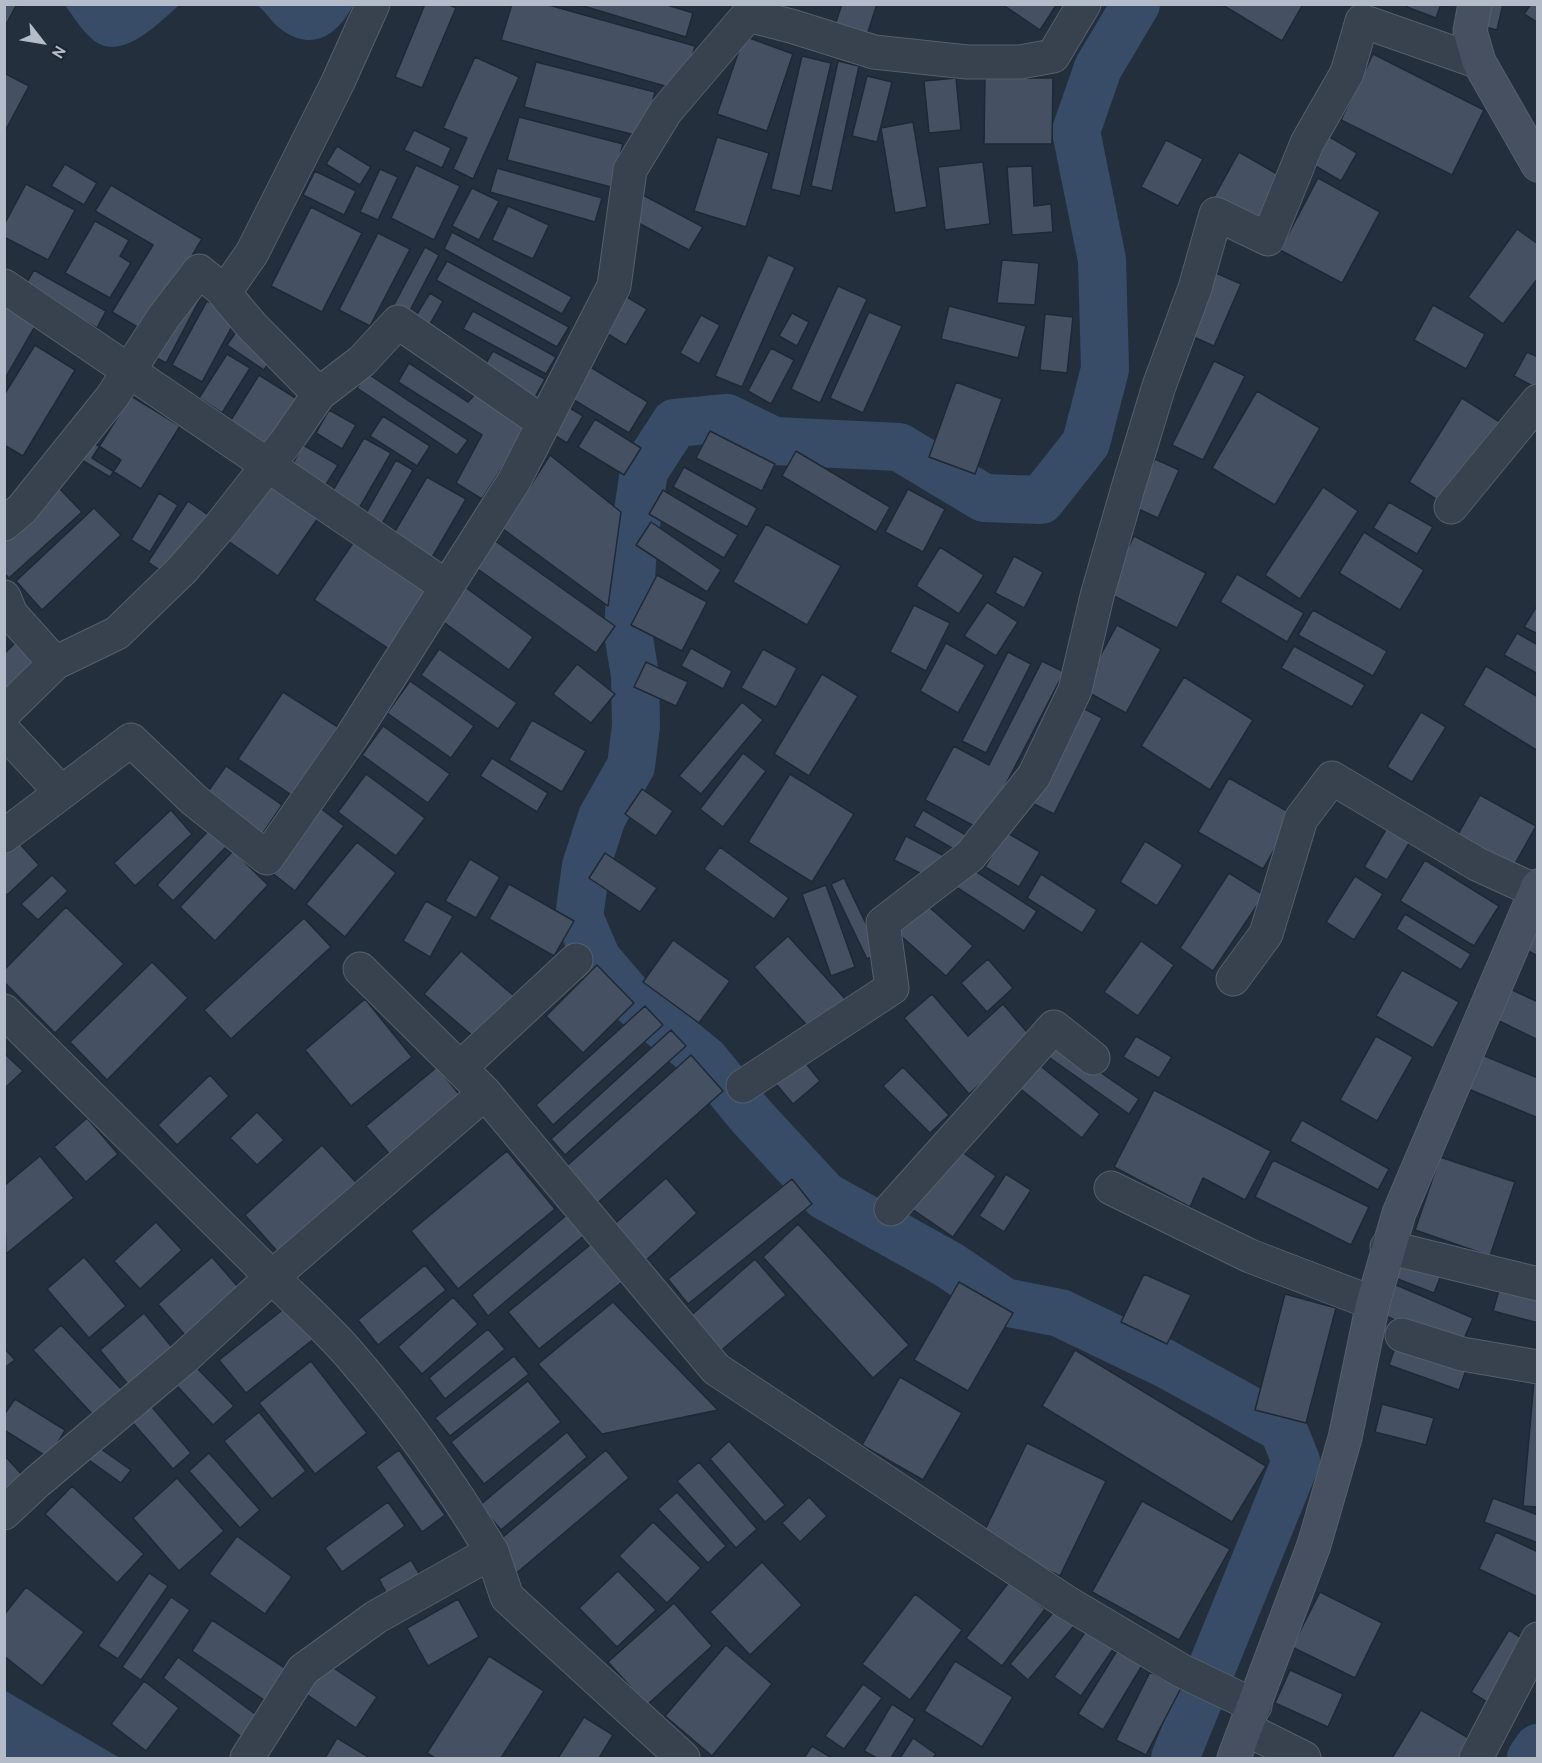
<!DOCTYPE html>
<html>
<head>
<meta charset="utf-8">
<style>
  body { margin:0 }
  #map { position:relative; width:1542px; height:1763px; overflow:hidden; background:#242f3e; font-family:Overpass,sans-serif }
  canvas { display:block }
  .frame { position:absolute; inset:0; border:6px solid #b4bcc9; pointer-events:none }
  .north { position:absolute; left:12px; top:12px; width:60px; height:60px; -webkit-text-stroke:4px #1d2633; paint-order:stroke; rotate:121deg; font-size:16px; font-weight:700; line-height:24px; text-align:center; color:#b4bcc9 }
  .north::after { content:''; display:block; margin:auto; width:21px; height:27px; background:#b4bcc9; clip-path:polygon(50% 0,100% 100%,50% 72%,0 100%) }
</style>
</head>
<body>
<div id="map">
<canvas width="1542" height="1763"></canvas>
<div class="frame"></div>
<div class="north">N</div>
</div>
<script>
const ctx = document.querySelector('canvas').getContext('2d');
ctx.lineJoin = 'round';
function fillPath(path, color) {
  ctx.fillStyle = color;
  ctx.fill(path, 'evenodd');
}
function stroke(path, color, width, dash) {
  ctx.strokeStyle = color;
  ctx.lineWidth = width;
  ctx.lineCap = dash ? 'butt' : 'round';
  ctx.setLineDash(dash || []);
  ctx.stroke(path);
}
fillPath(new Path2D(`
  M65 5H179C159 23 119 65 91 38 81 29 73 16 65 5Z
  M257 5H353C336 39 307 53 276 25 269 18 264 10 257 5Z
  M4 1690 120 1758H5Z`), '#394c67');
stroke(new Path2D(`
  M1136 4 1098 68 1076 131 1102 260 1105 369 1086 443 1041 500 984 498 899 447 774 441 727 418 675 423 644 471 633 545 628 633 635 675 636 726 631 766 602 817 586 866 579 917 597 959 633 1001 705 1060 751 1116 825 1196 949 1265 1004 1302 1060 1313 1164 1363 1226 1397 1283 1429 1296 1461 1175 1758
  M1531 1758 1538 1748`), '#394c67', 48);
const building = new Path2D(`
  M4 4H17L4 28Z
  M425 4H447L456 8 422 88 395 77Z
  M512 4H545L695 46 683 91 501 40Z
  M577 4H664L693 13 686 37Z
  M842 4H877L864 44 832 34Z
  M1002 4H1057L1040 30Z
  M1221 4H1303L1282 41Z
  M1408 4H1441L1436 18 1407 7Z
  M1478 4H1503L1497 30 1474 24Z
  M1531 4H1538V23L1524 14Z
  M744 36 793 54 767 131 717 114Z
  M1373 54 1484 110 1452 175 1341 120Z
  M802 56 831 63 800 196 771 189Z
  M475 57 519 77 473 179 453 169 467 138 443 128Z
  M838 61 859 66 832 191 811 186Z
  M536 62 655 92 643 137 524 107Z
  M4 73 29 86 4 133Z
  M867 76 892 82 877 142 852 136Z
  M956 78 961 130 929 133 924 81Z
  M985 78H1053L1052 144H984Z
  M519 117 623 144 611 187 507 160Z
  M913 122 927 207 895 213 881 128Z
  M414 130 451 148 442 168 404 150Z
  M1328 136 1357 153 1341 181 1312 164Z
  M717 137 769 153 746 227 694 211Z
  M1166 140 1203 159 1178 206 1141 187Z
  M337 146 371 167 360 185 326 164Z
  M1239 152 1284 178 1259 222 1214 197Z
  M983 162 990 224 945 230 938 167Z
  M65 164 97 183 84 205 51 186Z
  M416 165 460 186 434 240 391 218Z
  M1032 166 1034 206 1051 204 1053 232 1012 235 1007 167Z
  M497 168 602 198 595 222 490 192Z
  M380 169 398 177 378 220 360 212Z
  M315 171 356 191 344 215 303 195Z
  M1318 178 1380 212 1342 283 1280 250Z
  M26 184 75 210 48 260 4 237V225Z
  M111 185 202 239 146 332 112 312 153 245 95 211Z
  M472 188 499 201 479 240 452 226Z
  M643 195 703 227 689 250 631 219Z
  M508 206 549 225 533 259 492 240Z
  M311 207 362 233 322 312 271 286Z
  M95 221 129 240 120 256 131 263 110 298 65 273Z
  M1517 229 1538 244V278L1503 324 1468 297Z
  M452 232 572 297 562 314 444 249Z
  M378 233 410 249 370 326 339 310Z
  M425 247 439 255 405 320 390 312Z
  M768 255 795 267 742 387 715 376Z
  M1002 260 1039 263 1035 305 997 303Z
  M447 261 569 327 557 347 436 280Z
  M34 270 106 311 97 328 24 287Z
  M1216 273 1241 284 1214 346 1189 335Z
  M838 286 867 299 820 403 791 389Z
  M187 290 201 297 166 363 153 356Z
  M430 293 443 301 426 331 412 322Z
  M620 293 647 309 626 345 598 328Z
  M4 301 38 321 4 380Z
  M207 301 237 317 202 382 172 365Z
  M1433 305 1485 334 1466 369 1414 340Z
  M949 306 1026 326 1018 358 941 339Z
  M473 311 556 357 546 374 463 329Z
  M869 312 902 326 863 413 830 398Z
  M792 313 809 322 797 346 779 336Z
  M1045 314 1073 317 1067 373 1040 370Z
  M701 315 720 325 699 364 680 353Z
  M238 329 275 354 264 370 227 345Z
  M35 345 75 370 23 456 4 445V395Z
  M771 348 794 360 771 404 748 391Z
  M493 351 545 379 535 397 483 369Z
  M1527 352 1538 357V389L1514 376Z
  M227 354 250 368 222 413 199 398Z
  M1214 361 1245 376 1203 460 1172 445Z
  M409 363 468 402 478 391 530 424 482 499 456 483 482 435 398 382Z
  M587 365 648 402 629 433 569 397Z
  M367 373 468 440 457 455 357 388Z
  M259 375 305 404 271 457 226 428Z
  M956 382 1002 399 975 474 929 457Z
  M1257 391 1320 428 1275 505 1212 468Z
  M131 396 180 426 141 489 92 458Z
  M1462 398 1514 431 1461 515 1409 482Z
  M565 405 583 416 567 443 549 432Z
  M329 410 356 425 342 449 316 433Z
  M383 416 430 446 417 466 370 436Z
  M595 419 641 448 624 475 578 447Z
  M710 431 775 464 762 491 696 458Z
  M86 438 121 460 110 477 75 456Z
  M364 438 391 453 354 517 326 502Z
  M303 445 338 465 322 491 289 471Z
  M796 451 890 507 876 532 782 476Z
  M550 455 621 512 608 606 503 529Z
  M1155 459 1179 470 1158 518 1134 507Z
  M396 460 413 470 376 534 360 524Z
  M684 467 757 508 747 527 673 487Z
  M427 477 466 499 430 561 391 538Z
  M260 478 318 518 278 576 221 536Z
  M58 487 82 512 9 578 4 573V536Z
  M1323 487 1358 511 1300 599 1265 575Z
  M908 489 945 509 923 552 885 532Z
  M663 490 738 535 724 558 649 514Z
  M159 493 178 505 150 552 131 540Z
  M188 501 211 517 170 577 148 562Z
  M1389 502 1433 527 1417 554 1373 528Z
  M94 508 121 535 42 610 16 581Z
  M651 522 721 570 707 592 636 545Z
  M766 524 841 566 807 625 733 582Z
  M1364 532 1424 570 1400 610 1339 573Z
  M1134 536 1206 573 1177 628 1106 592Z
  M491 538 615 626 596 653 472 565Z
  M353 543 429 593 392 651 314 600Z
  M940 547 984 575 959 614 916 586Z
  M1014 556 1043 572 1024 608 995 593Z
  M1237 574 1304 613 1287 642 1220 602Z
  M657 575 707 602 682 651 631 625Z
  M461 584 533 637 509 670 438 618Z
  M987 602 1018 622 996 656 964 636Z
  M1538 604V634L1524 627Z
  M914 605 950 623 926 671 890 652Z
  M1313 610 1387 651 1373 676 1298 635Z
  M1117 625 1161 649 1126 713 1082 689Z
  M1517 633 1538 645V674L1504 655Z
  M18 640 44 665 4 705V654Z
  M946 643 985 665 958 713 920 691Z
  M1294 646 1365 685 1352 707 1281 668Z
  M691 648 732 671 723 689 681 666Z
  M439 649 517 703 498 729 421 675Z
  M763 649 797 668 776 707 741 688Z
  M1008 652 1031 664 986 753 962 741Z
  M1042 661 1064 672 982 830 925 800 954 746 989 765Z
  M646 662 688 682 676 706 634 687Z
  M577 664 615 694 591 723 553 694Z
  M1486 666 1538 697V751L1463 705Z
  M822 674 858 696 809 776 774 754Z
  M1184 677 1253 720 1210 790 1141 746Z
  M410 681 474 726 451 758 387 713Z
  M283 692 338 727 293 796 238 759Z
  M742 702 763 720 701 794 679 776Z
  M1077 705 1102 718 1054 814 1028 801Z
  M1421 712 1446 727 1412 782 1387 767Z
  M532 720 586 751 562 792 509 760Z
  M383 726 450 774 428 803 362 755Z
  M743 753 766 771 723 827 700 809Z
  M492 758 548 793 537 812 480 776Z
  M226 766 282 805 259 839 202 800Z
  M366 774 425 818 396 856 338 812Z
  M790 774 854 814 812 882 748 842Z
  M1229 778 1294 815 1263 869 1198 832Z
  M642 789 673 811 656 836 625 814Z
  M1480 795 1536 826 1512 869 1456 838Z
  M316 805 344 826 295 891 267 869Z
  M171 810 192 834 135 886 114 863Z
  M923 810 966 835 957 851 914 826Z
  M1391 821 1414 835 1387 880 1364 867Z
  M209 830 226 847 173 901 157 885Z
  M1006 832 1040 852 1019 887 985 867Z
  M906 836 948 858 936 881 894 860Z
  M1145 841 1183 865 1157 906 1120 882Z
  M18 842 39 865 7 895 4 892V855Z
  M357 842 396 873 345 937 306 904Z
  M720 847 789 898 774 919 704 869Z
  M233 851 268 885 215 941 180 907Z
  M605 853 657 888 640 912 589 878Z
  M470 859 500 877 476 918 445 901Z
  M1425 860 1499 906 1474 946 1400 901Z
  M963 863 1037 911 1024 931 950 883Z
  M1229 873 1264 895 1213 971 1180 948Z
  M1041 874 1097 910 1082 933 1027 898Z
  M52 875 68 891 38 920 21 904Z
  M1355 876 1383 894 1354 940 1326 922Z
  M844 878 880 953 867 959 831 884Z
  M509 884 574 921 554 956 489 919Z
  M826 885 855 967 831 976 802 894Z
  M919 898 973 946 946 976 892 928Z
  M426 901 453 916 430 957 403 941Z
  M66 907 124 964 55 1033 4 982V970Z
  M1405 914 1471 954 1461 970 1396 929Z
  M1538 916V956L1522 948Z
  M304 918 331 947 231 1039 204 1010Z
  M788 936 848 1002 814 1033 754 967Z
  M673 940 730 981 699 1023 643 982Z
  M1141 941 1174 965 1138 1016 1104 992Z
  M461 951 526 1006 488 1049 424 994Z
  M988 959 1013 988 987 1012 961 983Z
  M152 962 188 998 107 1080 70 1042Z
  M597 965 634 1003 583 1053 546 1016Z
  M1402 970 1459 1002 1433 1048 1376 1016Z
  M1506 987 1538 1002V1040L1491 1017Z
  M932 994 968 1036 1003 1004 1032 1038 969 1094 904 1018Z
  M365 999 412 1057 351 1106 305 1050Z
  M645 1006 663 1025 553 1125 536 1105Z
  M671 1030 686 1046 565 1155 551 1139Z
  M1136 1036 1172 1057 1159 1078 1123 1057Z
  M1376 1036 1413 1057 1377 1121 1340 1100Z
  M1052 1039 1139 1099 1129 1114 1043 1053Z
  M1475 1052 1538 1078V1118L1461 1086Z
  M4 1053 23 1071 4 1089Z
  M691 1055 723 1091 593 1207 561 1171Z
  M1027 1055 1100 1114 1082 1138 1008 1079Z
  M804 1061 820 1081 793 1104 776 1084Z
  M437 1067 467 1104 397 1163 366 1126Z
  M903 1067 949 1115 930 1133 883 1086Z
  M210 1075 229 1096 177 1145 158 1125Z
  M1154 1090 1271 1151 1245 1200 1203 1178 1190 1207 1114 1167Z
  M257 1112 284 1140 257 1165 230 1138Z
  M87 1118 118 1154 86 1182 54 1147Z
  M1302 1120 1389 1169 1378 1190 1290 1141Z
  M322 1145 363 1190 285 1260 245 1215Z
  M952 1145 996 1176 953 1237 909 1207Z
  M507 1151 555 1209 458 1289 411 1231Z
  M40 1156 74 1198 6 1254 4 1186Z
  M1440 1157 1515 1182 1490 1256 1415 1230Z
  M1273 1160 1369 1207 1351 1245 1255 1197Z
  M1006 1174 1031 1190 1004 1232 979 1216Z
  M666 1178 697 1213 641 1265 609 1229Z
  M792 1179 812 1204 688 1304 668 1279Z
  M569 1213 586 1234 488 1316 472 1295Z
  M156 1222 182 1250 140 1289 114 1261Z
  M798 1224 909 1345 873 1378 763 1257Z
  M595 1241 626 1279 539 1349 508 1312Z
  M1407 1248 1446 1263 1434 1293 1395 1278Z
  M84 1257 126 1306 89 1338 47 1289Z
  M212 1257 245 1295 191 1342 158 1304Z
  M755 1259 786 1295 717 1354 687 1319Z
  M425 1265 446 1290 378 1345 358 1320Z
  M1144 1274 1191 1295 1167 1344 1121 1322Z
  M1502 1280 1538 1290V1323L1493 1311Z
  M959 1282 1013 1313 968 1391 914 1360Z
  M1394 1284 1473 1318 1460 1348 1381 1314Z
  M1285 1294 1336 1308 1306 1423 1255 1410Z
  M453 1297 478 1324 422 1374 398 1347Z
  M613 1302 718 1410 602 1434 538 1364Z
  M290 1304 316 1337 246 1393 219 1360Z
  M144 1313 175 1351 131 1388 100 1350Z
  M61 1325 122 1390 94 1416 33 1350Z
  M488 1329 505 1349 445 1399 429 1378Z
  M1398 1339 1468 1365 1459 1390 1389 1365Z
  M4 1348 15 1360 4 1368Z
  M1075 1350 1266 1466 1232 1522 1042 1406Z
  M514 1356 529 1374 450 1436 435 1418Z
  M311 1361 367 1433 315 1474 259 1403Z
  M197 1368 234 1406 213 1425 177 1386Z
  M900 1377 962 1413 923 1480 862 1445Z
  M528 1381 561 1422 484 1484 451 1442Z
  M1534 1381 1538 1382V1507L1523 1506Z
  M15 1399 65 1430 49 1458 4 1430V1415Z
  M146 1400 191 1453 173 1469 127 1416Z
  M1382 1404 1434 1418 1426 1445 1375 1432Z
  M259 1412 306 1471 272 1499 224 1441Z
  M567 1432 587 1457 501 1530 480 1505Z
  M729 1441 785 1505 765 1522 710 1459Z
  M91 1442 131 1470 121 1483 82 1455Z
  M1027 1443 1106 1481 1060 1576 981 1538Z
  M399 1450 445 1515 422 1532 376 1467Z
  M606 1450 629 1478 513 1576 490 1548Z
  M209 1453 260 1510 240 1528 189 1471Z
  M4 1455 26 1479 4 1494Z
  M699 1462 757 1529 736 1548 677 1481Z
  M177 1478 224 1531 179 1571 133 1518Z
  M72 1486 144 1554 117 1583 45 1514Z
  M677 1492 726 1546 708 1563 658 1509Z
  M809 1497 827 1516 800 1542 782 1523Z
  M1493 1498 1538 1515V1543L1484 1522Z
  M1142 1501 1230 1549 1179 1640 1092 1592Z
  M388 1502 405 1526 342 1572 325 1548Z
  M653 1522 701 1568 667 1603 619 1556Z
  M1496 1532 1538 1552V1597L1479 1569Z
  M237 1536 292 1577 265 1614 209 1574Z
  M411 1560 422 1578 389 1598 379 1579Z
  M762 1562 802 1605 750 1655 710 1612Z
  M618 1571 656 1610 617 1647 579 1608Z
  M149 1573 168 1586 118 1659 98 1646Z
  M1009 1582 1045 1609 1002 1666 966 1638Z
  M26 1587 84 1632 42 1686 4 1656V1615Z
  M1320 1592 1382 1623 1355 1678 1292 1647Z
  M915 1594 962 1630 910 1700 862 1664Z
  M171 1597 190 1610 141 1680 122 1667Z
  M458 1599 479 1637 428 1666 407 1628Z
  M1062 1602 1081 1618 1028 1680 1010 1664Z
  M674 1603 712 1646 647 1705 608 1662Z
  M1095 1618 1122 1636 1081 1696 1054 1677Z
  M212 1620 288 1670 267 1702 192 1651Z
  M1509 1630 1528 1642 1490 1704 1471 1692Z
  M726 1645 772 1684 712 1756 665 1716Z
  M1118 1649 1143 1664 1103 1730 1078 1714Z
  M489 1656 544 1691 501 1758H435L427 1753Z
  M178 1657 259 1717 243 1738 163 1678Z
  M323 1661 377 1697 356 1728 303 1692Z
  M955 1661 1013 1697 982 1747 924 1711Z
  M1290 1670 1343 1694 1328 1727 1275 1703Z
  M1150 1672 1181 1688 1146 1755 1116 1740Z
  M144 1681 179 1708 146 1751 111 1724Z
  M863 1684 882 1698 844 1749 825 1736Z
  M892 1704 915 1719 891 1758H877L864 1751Z
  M1421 1710 1472 1740 1461 1758H1392Z
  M584 1717 613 1735 599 1758H558Z
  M337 1738 370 1758H325Z
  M913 1738 936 1754 933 1758H900Z
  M812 1746 832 1758H804Z`);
fillPath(building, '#455162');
stroke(building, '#1f2835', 1.5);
const street = new Path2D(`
  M4 286 447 587
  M220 288 231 283 252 253 338 82 373 4
  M1451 507 1538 401
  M4 524 22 509 112 397 163 318 199 271 220 288 251 325 319 394
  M4 597 11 614 55 663 4 713
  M55 663 117 633 182 570 221 525 286 442 319 394 362 361 398 322 544 423
  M4 731 61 792
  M4 836 131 740 194 800 267 858 352 736 514 481 614 286 630 170 666 111 748 15 791 26 874 52 967 62H1020L1053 56 1084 4
  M360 969 485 1093 716 1369 1066 1602 1182 1671 1255 1706
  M1233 979 1266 934 1301 819 1332 778 1477 864 1538 892
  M4 1011 272 1277 184 1358 37 1482 4 1513
  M461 1067 576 960
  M743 1086 892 988 883 923 970 856 1034 776 1075 690 1097 596 1128 488 1159 386 1195 288 1216 214 1268 239 1307 143 1347 73 1362 21 1479 62
  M1111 1188 1250 1256 1373 1303
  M891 1209 1054 1027 1093 1058
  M1387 1247 1538 1284
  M1402 1335 1462 1354 1538 1367
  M492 1552 507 1597 683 1758
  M1246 1729 1304 1758
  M247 1758 303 1670 376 1617 492 1552C450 1482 403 1416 350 1355 326 1327 298 1303 272 1277L485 1093
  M1476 1758 1538 1639`);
const secondary = new Path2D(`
  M1475 4 1470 31 1479 62 1538 165
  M1234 1758 1314 1545 1345 1438 1373 1303 1399 1213 1538 886`);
stroke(street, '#565f6c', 35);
stroke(secondary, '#565f6c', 35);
stroke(street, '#38414e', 33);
stroke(secondary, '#465061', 33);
</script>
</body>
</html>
